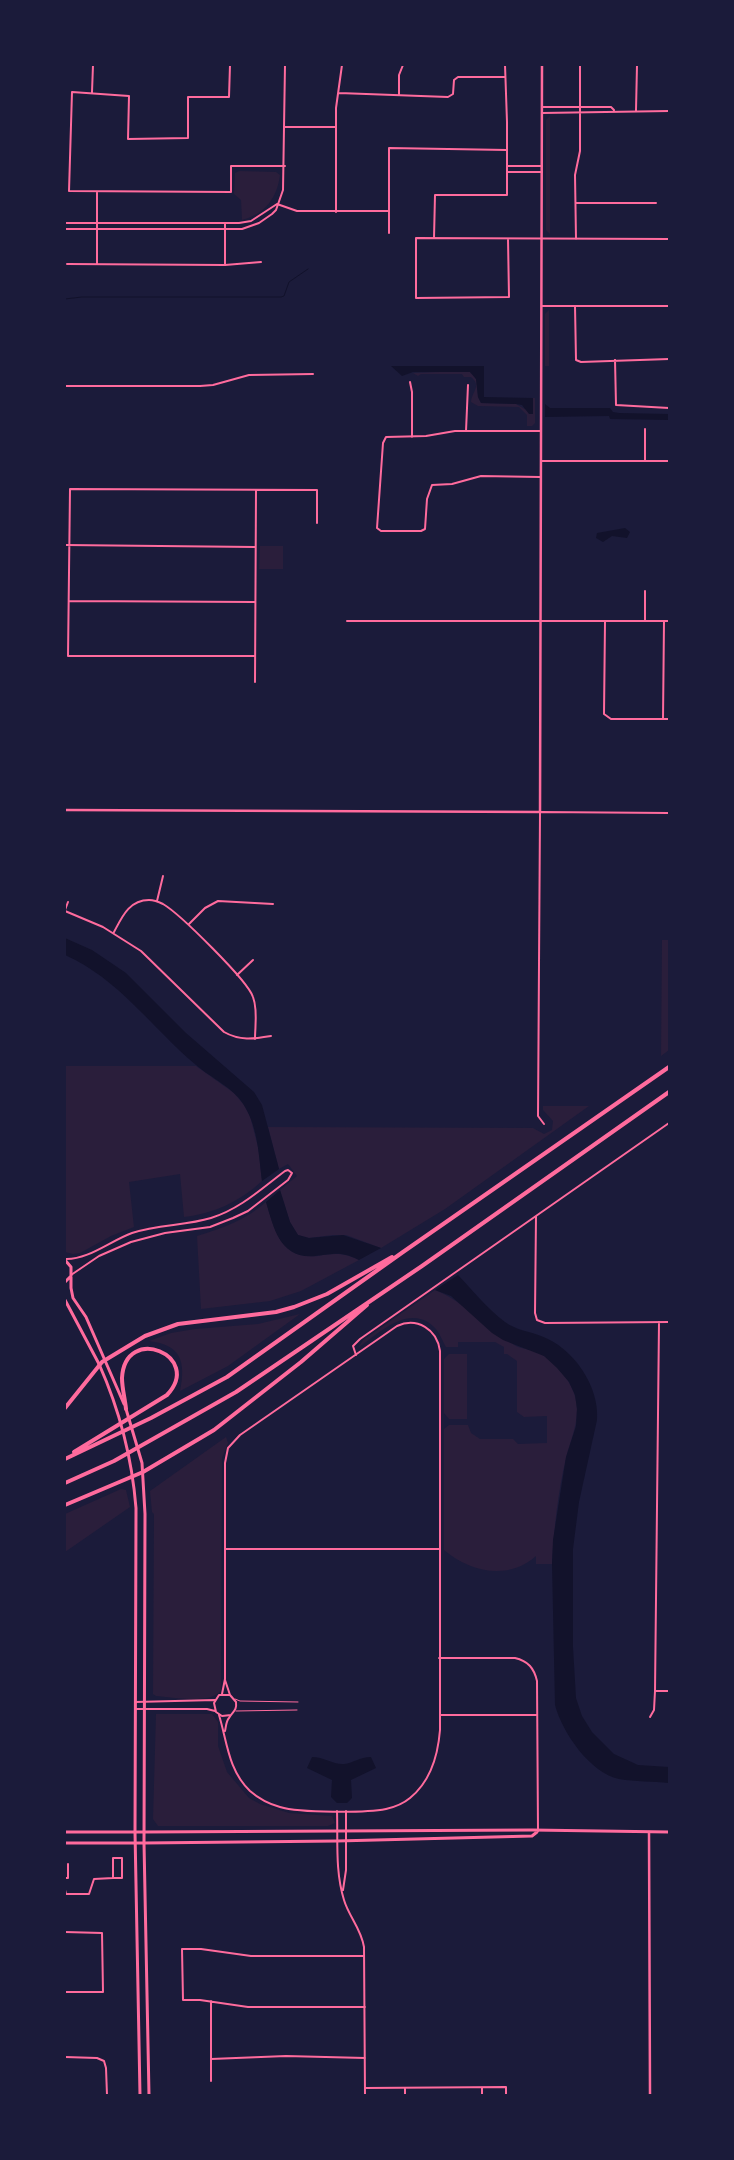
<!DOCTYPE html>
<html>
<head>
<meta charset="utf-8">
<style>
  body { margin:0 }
  #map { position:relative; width:734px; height:2160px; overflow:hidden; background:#1b1b3a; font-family:Jost,sans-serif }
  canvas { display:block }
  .frame { position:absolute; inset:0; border:66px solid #1b1b3a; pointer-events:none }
</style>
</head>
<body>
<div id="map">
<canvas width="734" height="2160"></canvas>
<div class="frame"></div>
</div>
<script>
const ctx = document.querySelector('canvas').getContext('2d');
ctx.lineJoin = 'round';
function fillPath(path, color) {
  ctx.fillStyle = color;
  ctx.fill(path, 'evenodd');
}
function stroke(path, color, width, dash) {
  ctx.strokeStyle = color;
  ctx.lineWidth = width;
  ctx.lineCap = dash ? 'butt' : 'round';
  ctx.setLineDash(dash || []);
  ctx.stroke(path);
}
fillPath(new Path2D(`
  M550 116V234L546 230V120Z
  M239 171 276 172 280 175C277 198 265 214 242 220L241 200 234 194 235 173Z
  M549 310V366H545V314Z
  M464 371 470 372 476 379 478 397 481 403 516 404 533 414V398H535V423L532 426H527V415L519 407 478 406 471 402C472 391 482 386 471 377H464L462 374H421L418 376 413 373Z
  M260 546H283V569H259Z
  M669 918V1050L661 1056 662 940H668Z
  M65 1066H196L234 1093 244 1105 250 1116 258 1147 262 1181C239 1202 215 1213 184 1217L180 1174 129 1182 134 1227 111 1236 80 1253 73 1254 65 1252Z
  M543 1106H589L445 1209 381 1248 346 1235H333L309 1238 298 1235 290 1222 280 1190 297 1176 288 1164 279 1169 268 1127 533 1128 544 1134 552 1130 553 1121 543 1110Z
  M266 1202C275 1231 281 1260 318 1256 335 1253 344 1253 359 1260L301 1291 270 1301 201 1309 197 1236C223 1228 246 1220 266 1202Z
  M435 1290C466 1302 487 1329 516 1346 522 1349 529 1349 534 1351 543 1354 550 1360 556 1366 568 1378 577 1393 577 1410 577 1427 570 1442 566 1458 558 1492 554 1528 552 1564H536V1556C508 1581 470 1572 444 1550V1429L449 1425H468L471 1433 480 1439H513L518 1444 547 1443V1416L524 1417 517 1412V1361L507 1354H504V1347L495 1342H458V1347H446C442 1340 440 1333 434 1327 409 1303 379 1333 358 1348L363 1340Z
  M300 1314 228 1366 180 1391C186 1361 181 1345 149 1341L171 1333 195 1329 258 1324Z
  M449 1354H467V1419H449L444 1413V1359Z
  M226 1437 228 1443 222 1458 221 1690C212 1705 172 1697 156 1696L153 1694 154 1514 152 1512 150 1491Z
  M121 1489 126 1490 130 1507 65 1552V1514Z
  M156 1714H212L218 1722V1746L227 1772 249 1798 260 1804 289 1813 332 1816 335 1823 328 1826H158L153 1819Z`), '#2a1e3b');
fillPath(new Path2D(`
  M391 366H484V397L533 398V414H529L522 405 516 404 481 403 478 397 476 379 470 372H413L402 376Z
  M545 404 550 408H610L613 412 619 413 669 414V420L610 419 609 416 545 417Z
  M625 528 630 532 627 538 612 536 603 542 596 538 597 533Z
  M65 938 92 950 126 973 186 1033 254 1092 262 1105 279 1169 262 1181C259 1156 258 1129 245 1107 235 1088 212 1079 196 1065 152 1028 119 979 65 955Z
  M280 1190 290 1222 298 1235 309 1238 343 1235 381 1248 359 1260C340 1251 335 1254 315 1256 280 1259 274 1229 266 1202Z
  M458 1275C473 1291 488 1309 505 1322 516 1330 528 1331 541 1336 573 1347 600 1387 597 1420L579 1502 573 1549V1647L576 1698 582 1716 592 1732 614 1754 638 1765 669 1767V1783C653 1781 635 1782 619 1779 590 1773 562 1732 555 1705L552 1564 553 1540 566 1457 576 1426 577 1409 575 1395 569 1382 557 1368 544 1356 503 1340 492 1333 451 1296 435 1290Z
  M312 1757C324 1757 334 1765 344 1764 354 1763 359 1757 371 1757L376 1768 351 1780 352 1798 347 1803H337L331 1797 332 1780 307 1768Z`), '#12122b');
stroke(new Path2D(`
  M65 299 82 297H281L284 296 289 282 308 269`), '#12122b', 1);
stroke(new Path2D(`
  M235 1699 240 1701 298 1702
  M236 1711 297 1710`), '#ff6b9d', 1);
stroke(new Path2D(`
  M230 65 229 97H188V138L128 139 129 96 72 92 69 191 231 192V166H285
  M92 92 93 65
  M339 93 448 97 453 94 454 80 458 77H505
  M399 95V75L403 65
  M542 107H611L614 110
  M636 110 637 65
  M542 113 669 111
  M285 127H336
  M507 166H542
  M507 172H542
  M97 192V264
  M576 203H656
  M277 204 297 211H388
  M336 212V108L342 65
  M65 223H239L251 221 277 204
  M65 229H242L259 223 272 214 276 210 283 190 285 65
  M389 233V148L507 150
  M434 238 435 195H507V122L505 65
  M508 239 509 297 416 298V238L669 239
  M576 239 575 175 580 151V65
  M67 264 225 265 261 262
  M225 265V224
  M542 306H669
  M575 306 576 360 581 362 669 359
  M615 360 616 405 669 408
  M410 382 412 392V437
  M65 386H200L213 385 249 375 313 374
  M645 429V461
  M466 431 468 385
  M541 461H669
  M540 477 481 476 452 484 432 485 427 499 425 529 421 531H381L377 528 383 443 386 437 426 436 455 431H540
  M65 545 255 547
  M69 601 254 602
  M347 621H669
  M645 621V591
  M605 622 604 714 611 719H669
  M255 656H68L70 489 317 490V523
  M255 682 256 490
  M663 719 664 621
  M157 901 163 876
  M65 910 68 902
  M65 911 103 927 141 951 224 1032C240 1041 253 1039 271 1036
  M189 924 205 908 218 901 273 904
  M114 932C122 917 129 900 149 900 154 900 159 902 163 904 180 914 248 981 253 997 258 1010 255 1026 255 1039
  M237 975 253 960
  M544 1124 538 1116 540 812 669 813
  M536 1216 535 1313 537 1320 545 1323 669 1322
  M65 1259C88 1260 110 1241 132 1233 158 1224 185 1226 211 1218 240 1209 261 1189 285 1171L288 1170 292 1173 288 1180 248 1211 233 1218 210 1227 165 1233 131 1242 99 1256 71 1275
  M356 1355 353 1346 360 1339 669 1123
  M225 1549H440
  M439 1658H515C528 1661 534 1668 537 1681L538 1831
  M225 1680 230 1695
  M655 1691H669
  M135 1702 215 1700
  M135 1709H207L215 1711
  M219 1715C227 1741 228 1770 250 1791 258 1798 269 1804 280 1807 300 1813 366 1813 386 1809 395 1807 404 1803 410 1798 431 1781 438 1755 440 1730V1351C437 1329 417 1317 397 1326L240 1435 228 1448 225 1463V1679L222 1694
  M440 1715H537
  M650 1717 654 1710 655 1691 659 1322
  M225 1731C226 1727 226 1721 229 1718 233 1711 237 1711 236 1702L230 1695H219L214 1703 216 1712 222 1716 231 1715
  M337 1811C338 1841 335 1871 344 1900 349 1917 361 1928 364 1947L365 2095
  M113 1858H122V1878H113Z
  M65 1878H68V1864
  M65 1890 66 1894H89L94 1879 113 1878
  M343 1890 346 1870V1811
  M65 1932 102 1933 103 1992H65
  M364 1956H251L201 1949H182L183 2000H200L248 2007H365
  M211 2001V2081
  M65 2057 97 2058 104 2061 106 2068 107 2095
  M211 2059 286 2056 365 2058
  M365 2088 506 2087V2095
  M405 2088V2095
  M482 2088V2095`), '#ff6b9d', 2);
stroke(new Path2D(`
  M65 810 540 812 542 65
  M649 1832 650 2095`), '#ff6b9d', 2.5);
stroke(new Path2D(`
  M65 1260 71 1267V1288L73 1298 86 1317 124 1404
  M65 1282 71 1276
  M65 1300 99 1364
  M144 1832 532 1830 669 1832
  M144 1843 337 1841 532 1836 537 1832`), '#ff6b9d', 3);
stroke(new Path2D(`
  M99 1364C120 1411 132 1458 136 1508L135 1832 140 2095
  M126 1409 142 1463 145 1514 144 1843 149 2095
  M65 1832H144
  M65 1843H144`), '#ff6b9d', 3);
stroke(new Path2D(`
  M65 1408 102 1362 145 1336 178 1324 276 1312 294 1307 327 1294 392 1257
  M74 1452 167 1395C204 1356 125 1323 122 1378 122 1388 125 1399 126 1409
  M65 1459 151 1418 227 1377 403 1252 669 1067
  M65 1483 114 1461 236 1392 422 1266 669 1092
  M65 1505 143 1472 214 1430 301 1362 367 1305`), '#ff6b9d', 4);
</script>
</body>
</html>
